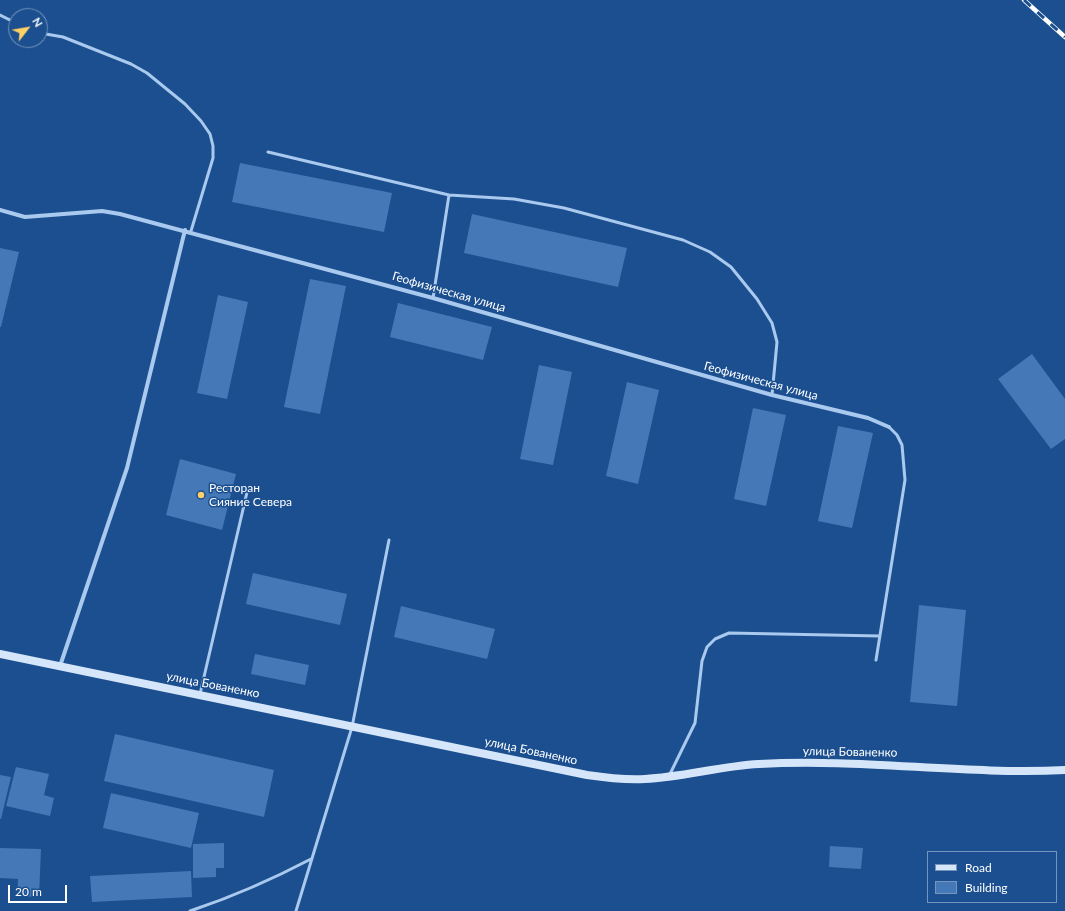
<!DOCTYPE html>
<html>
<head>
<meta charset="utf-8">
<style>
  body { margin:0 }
  #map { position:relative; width:1065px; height:911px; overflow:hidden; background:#1b4f8f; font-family:Lato,sans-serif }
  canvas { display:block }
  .legend { position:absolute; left:927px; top:851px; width:130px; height:52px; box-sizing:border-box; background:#1b4f8f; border:1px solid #7695bc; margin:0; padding:5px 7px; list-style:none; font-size:12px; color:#fff }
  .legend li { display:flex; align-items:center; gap:8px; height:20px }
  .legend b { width:20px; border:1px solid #7695bc }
  .north { position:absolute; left:8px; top:8px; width:40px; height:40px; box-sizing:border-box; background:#1b4f8f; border:1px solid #7695bc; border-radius:50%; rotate:59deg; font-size:11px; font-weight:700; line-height:16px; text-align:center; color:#fff }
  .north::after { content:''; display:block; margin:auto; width:14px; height:18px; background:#ffd166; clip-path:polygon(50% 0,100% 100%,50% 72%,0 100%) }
  .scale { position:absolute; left:8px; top:885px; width:59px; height:18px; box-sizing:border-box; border:2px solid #fff; border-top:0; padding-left:5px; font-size:12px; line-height:14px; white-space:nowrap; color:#fff; -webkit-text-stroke:3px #1b4f8f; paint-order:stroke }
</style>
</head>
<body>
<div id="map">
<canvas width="1065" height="911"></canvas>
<ul class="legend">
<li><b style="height:5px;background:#d6e6fa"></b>Road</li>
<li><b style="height:11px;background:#4478b7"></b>Building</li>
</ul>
<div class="north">N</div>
<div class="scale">20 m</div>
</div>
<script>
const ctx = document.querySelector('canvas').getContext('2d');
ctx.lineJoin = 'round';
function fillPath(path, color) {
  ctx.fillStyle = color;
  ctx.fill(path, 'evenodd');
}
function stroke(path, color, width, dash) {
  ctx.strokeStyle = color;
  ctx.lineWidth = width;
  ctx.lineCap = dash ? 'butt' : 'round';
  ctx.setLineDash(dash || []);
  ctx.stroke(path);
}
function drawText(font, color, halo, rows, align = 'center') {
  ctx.font = font + ' Lato,sans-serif';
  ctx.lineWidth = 3;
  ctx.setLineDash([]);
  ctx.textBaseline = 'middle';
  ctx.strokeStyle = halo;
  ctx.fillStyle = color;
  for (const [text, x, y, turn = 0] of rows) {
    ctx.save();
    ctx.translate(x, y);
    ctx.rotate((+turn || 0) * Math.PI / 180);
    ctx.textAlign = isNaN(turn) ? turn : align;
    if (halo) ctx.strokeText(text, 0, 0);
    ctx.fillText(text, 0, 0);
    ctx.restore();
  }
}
fillPath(new Path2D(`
  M240 163 392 193 384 232 232 202Z
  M472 214 627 248 618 287 464 253Z
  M0 248 19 252 1 327H0Z
  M310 279 346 286 320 414 284 407Z
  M218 295 248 302 227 399 197 393Z
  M398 303 492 327 483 360 390 337Z
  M1032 354 1065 399V439L1051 449 998 379Z
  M539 365 572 372 553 465 520 459Z
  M627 382 659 390 638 484 606 476Z
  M753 408 786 415 766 506 734 499Z
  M838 426 873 433 852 528 818 521Z
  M180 459 236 474 222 530 166 515Z
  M253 573 347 594 340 625 246 604Z
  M919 605 966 610 957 706 910 702Z
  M401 606 495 629 487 659 394 637Z
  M255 654 309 665 305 685 251 674Z
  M115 734 274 770 264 817 104 781Z
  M16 767 49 774 44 795 54 798 50 816 6 806Z
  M0 775 11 777 1 819H0Z
  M111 793 199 813 191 848 103 828Z
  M224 843V868H216V877L193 878V844Z
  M830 846 863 848 861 869 829 867Z
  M0 848 41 849 39 897 17 896 18 879 0 878Z
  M191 871 192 897 92 902 90 876Z`), '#4478b7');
stroke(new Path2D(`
  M0 15 16 23
  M40 33 63 37 131 64 147 73 185 104 201 121 210 134 213 146V158L191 231
  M268 152 449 195 433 298
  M449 195 514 199 564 208 683 240 710 252 731 267 757 299 772 323 777 342 772 395
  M876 660 905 480 902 445 897 435 889 427
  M200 694 248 488
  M669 776 695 723 702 661 707 647 715 639 729 633 880 636
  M190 911C232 897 271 880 311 859
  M296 911 352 727 389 540`), '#a9c9ee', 3);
stroke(new Path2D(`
  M0 210 25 217 102 211 120 214 433 298 772 395 868 418 889 427
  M60 666 127 468 185 230`), '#a9c9ee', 4);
stroke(new Path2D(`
  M0 654 587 775C607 778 625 780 645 779 683 777 721 766 759 764 861 758 963 775 1065 770`), '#d6e6fa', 8);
const rail = new Path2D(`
  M1024 0 1065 37`);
stroke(rail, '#fff', 4.5);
stroke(rail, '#1b4f8f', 3, [9]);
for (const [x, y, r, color] of [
  [201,495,4,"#ffd166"]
]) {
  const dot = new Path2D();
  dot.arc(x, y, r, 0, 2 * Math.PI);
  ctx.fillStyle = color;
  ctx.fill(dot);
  stroke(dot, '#1b4f8f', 1.5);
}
drawText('12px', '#fff', '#1b4f8f', [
  ["Геофизическая улица",449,292,16],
  ["Геофизическая улица",761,381,15],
  ["улица Бованенко",213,685,11],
  ["улица Бованенко",531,751,12],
  ["улица Бованенко",850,752,1]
]);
drawText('12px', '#fff', '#1b4f8f', [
  ["Ресторан",209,488],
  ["Сияние Севера",209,502]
], 'left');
</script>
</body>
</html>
